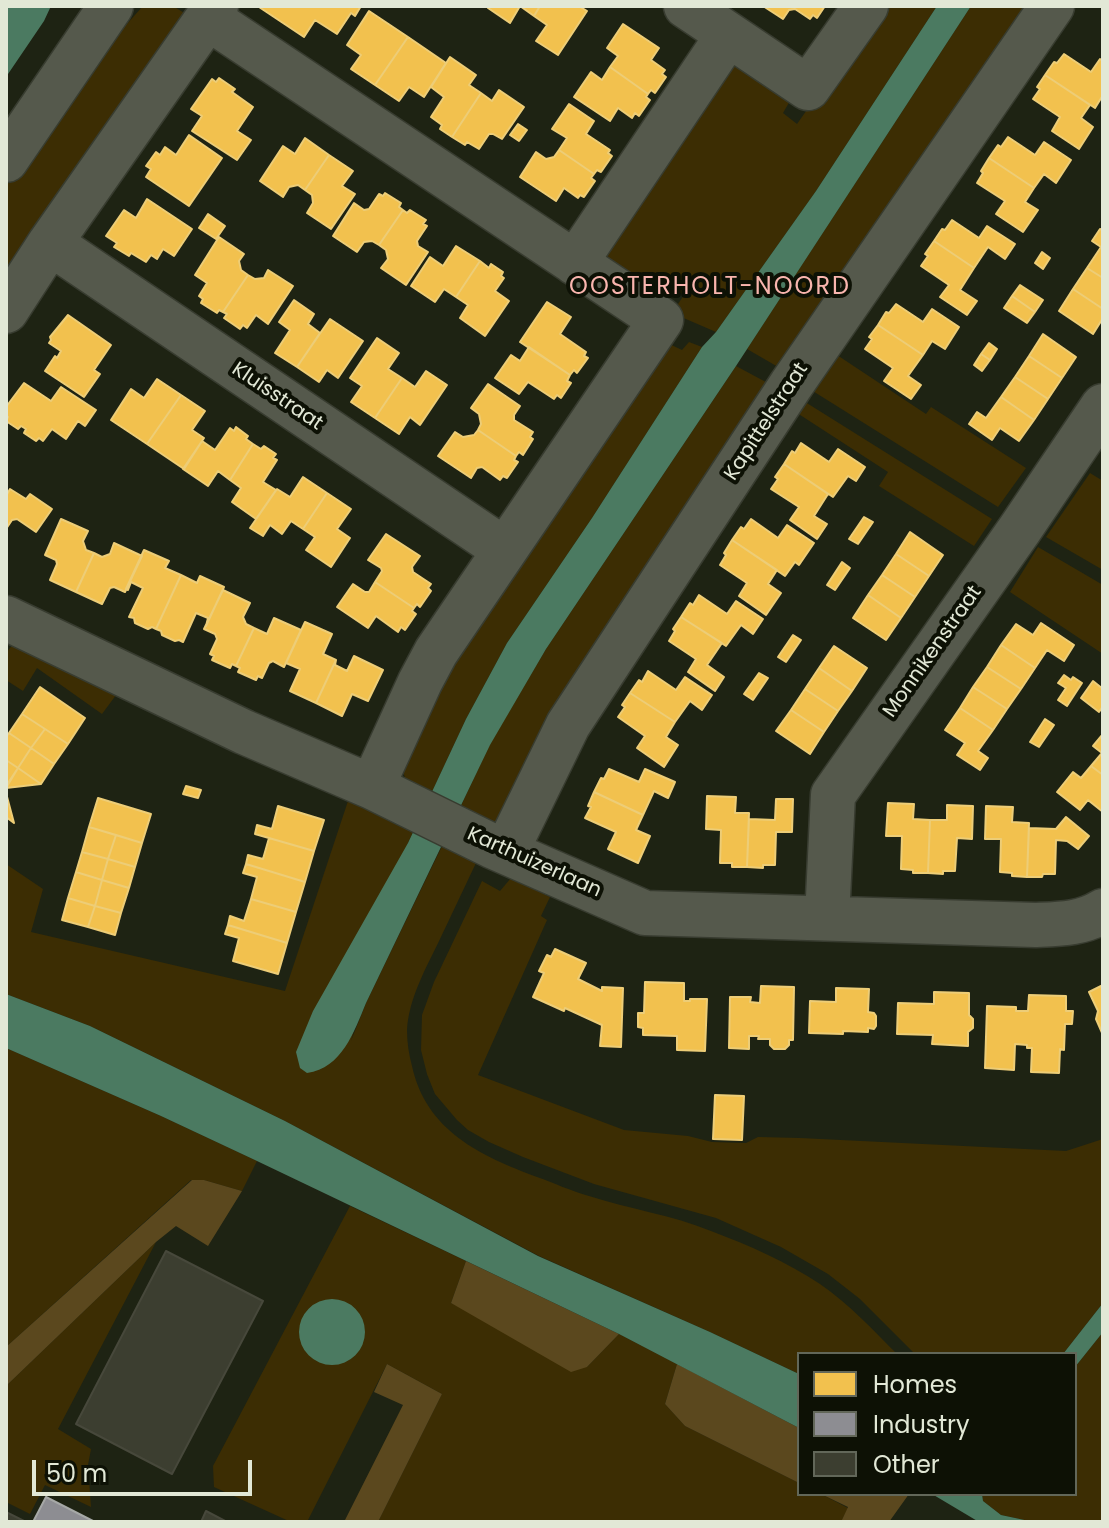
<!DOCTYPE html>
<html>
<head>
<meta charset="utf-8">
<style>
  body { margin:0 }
  #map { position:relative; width:1109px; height:1528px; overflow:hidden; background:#1e2313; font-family:Poppins,sans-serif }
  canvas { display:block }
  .frame { position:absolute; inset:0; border:8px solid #e2e8d6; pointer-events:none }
  .legend { position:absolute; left:797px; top:1352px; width:280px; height:144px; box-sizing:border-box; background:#0d1105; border:2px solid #626759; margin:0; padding:10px 14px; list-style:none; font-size:24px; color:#e2e8d6 }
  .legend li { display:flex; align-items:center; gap:16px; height:40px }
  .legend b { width:40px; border:2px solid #626759 }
  .scale { position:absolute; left:32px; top:1460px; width:220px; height:36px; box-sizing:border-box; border:4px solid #e2e8d6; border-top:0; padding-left:10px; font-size:24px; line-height:28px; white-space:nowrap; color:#e2e8d6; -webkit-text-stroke:6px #0d1105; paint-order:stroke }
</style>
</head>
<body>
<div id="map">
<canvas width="1109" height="1528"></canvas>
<div class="frame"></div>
<ul class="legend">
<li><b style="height:22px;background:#f2c14e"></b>Homes</li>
<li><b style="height:22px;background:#8d8d92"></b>Industry</li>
<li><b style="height:22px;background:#3c3e30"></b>Other</li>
</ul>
<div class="scale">50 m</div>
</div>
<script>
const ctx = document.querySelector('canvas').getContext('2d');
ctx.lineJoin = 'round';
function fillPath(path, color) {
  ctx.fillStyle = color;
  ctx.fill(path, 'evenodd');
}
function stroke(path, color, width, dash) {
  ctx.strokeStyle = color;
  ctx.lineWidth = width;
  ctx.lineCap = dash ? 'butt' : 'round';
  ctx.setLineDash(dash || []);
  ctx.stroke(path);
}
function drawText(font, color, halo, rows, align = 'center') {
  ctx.font = font + ' Poppins,sans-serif';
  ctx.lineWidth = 8;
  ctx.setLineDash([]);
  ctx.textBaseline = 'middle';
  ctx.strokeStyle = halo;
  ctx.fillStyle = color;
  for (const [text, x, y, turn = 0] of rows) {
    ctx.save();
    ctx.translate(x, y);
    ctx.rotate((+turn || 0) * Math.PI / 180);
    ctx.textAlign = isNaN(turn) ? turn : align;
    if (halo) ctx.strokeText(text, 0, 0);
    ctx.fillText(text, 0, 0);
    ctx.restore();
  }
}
fillPath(new Path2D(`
  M143 6H173L189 16 6 290V181L64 94Z
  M880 6H937L816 191 716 332 672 313 684 295 668 286 656 301 606 261 609 247 738 58 794 94 783 113 797 124Z
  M971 6H1034L785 371 747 349Z
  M661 340 682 350 689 342 702 347 592 518 507 643 466 719 431 794 407 784 402 768 418 709Z
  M834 353 926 414 931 407 1026 468 998 507 808 388Z
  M736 366 777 388 503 820 483 823 458 812 490 744 546 649Z
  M802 400 992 519 974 546 879 486 888 472 794 411Z
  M1090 473 1103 481V570L1046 537Z
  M1038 547 1103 585V654L1010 592Z
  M14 643 33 646 35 656 106 690 117 685 122 687 102 714 37 668 23 691 6 680V653Z
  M350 795 390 810 387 820 413 832 408 843 351 1041 366 1003 443 844 476 863C464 888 452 914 440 939 426 968 409 998 407 1030 407 1043 409 1055 412 1066 426 1131 481 1156 537 1177 554 1183 571 1191 589 1196 629 1209 672 1215 711 1231 748 1245 787 1262 820 1284 849 1304 873 1330 897 1354H799V1374L710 1332 539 1256 285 1121 90 1026 6 994V864L43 889 31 932 285 991Z
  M511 878 550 897 541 916 547 920 478 1075 624 1130 688 1136 712 1142 746 1143 758 1137 800 1138 1066 1151 1103 1139V1303L1063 1354H915L860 1299 828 1274 781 1247 716 1218 594 1184 523 1157 489 1142 468 1130 457 1120 435 1094 427 1074 421 1050 422 1015 434 982 482 881 500 891Z
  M6 1048 161 1116 257 1161 242 1191 204 1180H191L6 1347Z
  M350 1206 466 1261 451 1303 587 1367 619 1334 677 1364 665 1404 685 1426 799 1483V1494H821L848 1508 841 1522H378L442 1394 387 1364 307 1522H291L214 1487 213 1466Z
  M156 1242 58 1429 91 1449 88 1465 91 1507 45 1485 30 1514 6 1502V1386Z
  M1103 1332V1522H1034L1001 1515 983 1501 982 1494H1075V1367Z`), '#3c2d03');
fillPath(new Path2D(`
  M192 1180H204L242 1191 208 1246 176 1226 156 1242 6 1386V1347Z
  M466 1261 619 1334 587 1367 571 1372 451 1303Z
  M387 1364 442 1394 378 1522H344L403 1405 374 1392Z
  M677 1364 799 1428V1483L685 1426 665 1404Z
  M821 1494H909L889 1522H841L848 1507Z`), '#5b481e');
fillPath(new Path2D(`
  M6 6H51L44 21 6 77Z
  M937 6H971L736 366 546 649 490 745 366 1003C354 1032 342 1068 307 1073L300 1068 296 1052 313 1011 408 843 466 719 507 643 592 518 702 347 716 332 816 191Z
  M6 994 90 1026 285 1121 538 1256 710 1332 799 1374V1428L619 1334 257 1161 161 1116 6 1048Z
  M299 1332a33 33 0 1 1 66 0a33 33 0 1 1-66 0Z
  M1103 1303V1332L1075 1367V1354H1063Z
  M932 1494H982L983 1501 1001 1515 1034 1522H979Z`), '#4b7a61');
const homes = new Path2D(`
  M260 6H361L355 16 351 13 337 34 315 20 304 37 259 7Z
  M490 6H540L534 16 520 6 510 23 488 8Z
  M540 6H579L587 11 558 55 536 41 547 25 534 16Z
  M763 6H825L817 18 813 15 810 19 795 9 789 10 783 19Z
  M369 11 408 37 375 85 351 69 361 55 347 45Z
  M623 24 659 48 651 60 665 70 662 74 666 77 655 93 651 90 648 94 610 67 618 56 607 48Z
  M408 37 446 63 424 97 409 87 399 101 375 85Z
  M1064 54 1091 72 1100 59 1103 61V95L1095 108 1045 75 1054 62 1057 63Z
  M450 57 476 75 469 85 481 93 452 137 440 129 442 125 431 117 444 97 431 87Z
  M610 67 648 94 646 97 650 100 639 116 635 113 632 118 618 108 610 121 574 97 591 72 602 80Z
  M1045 75 1090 105 1081 118 1093 127 1079 149 1052 131 1060 117 1033 99 1040 89 1037 87Z
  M219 78 235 89 232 92 253 107 237 131 251 140 237 160 192 131 202 116 191 109 212 79 216 82Z
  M499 90 524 107 502 139 493 134H489L479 149 467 142 465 145 452 137 481 93 492 101Z
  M569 104 594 121 586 134 610 150 608 153 612 156 601 172 597 170 594 174 559 150 567 138 552 129Z
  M518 124 527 130 519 141 510 135Z
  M189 135 222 158 189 206 146 177 151 169 146 166 156 152 160 155 165 147 176 155Z
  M1008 137 1035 155 1044 142 1071 160 1056 183 1044 174 1034 188 989 158 998 145 1001 147Z
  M305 138 329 155 305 190 298 185 289 187 283 197 260 181 283 146 295 154Z
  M559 150 594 174 591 178 595 181 584 197 580 195 578 198 564 188 556 201 520 177 536 152 546 159 554 157Z
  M329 155 353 171 342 186 355 194 331 229 307 213 313 203 312 195 305 190Z
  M989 158 1034 188 1025 202 1038 210 1023 232 996 214 1005 201 977 183 983 173 981 171Z
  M385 193 401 203 399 207 403 210 379 245 372 241 364 242 357 252 333 236 354 203 364 210 369 209 379 194 383 196Z
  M147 199 192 229 174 256 163 249 157 259 151 255 146 262 131 253 129 256 114 247 117 243 106 236 124 210 136 218Z
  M403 210 407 213 410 210 426 220 423 224 427 226 417 241 418 246 428 252 406 285 381 268 388 259 386 250 379 245Z
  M208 214 225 226 216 239 199 228Z
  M952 220 979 238 987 226 1015 244 1005 259 988 247 974 268 934 241 942 229 945 230Z
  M1100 229 1103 230V278L1087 268 1101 247 1092 241Z
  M219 237 244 254 239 261 241 270 248 275 223 312 219 310 217 313 201 303 203 299 199 296 207 283 195 275Z
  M934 241 974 268 960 290 977 301 967 315 940 297 949 285 921 266 928 256 925 254Z
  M456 246 480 261 456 297 444 289 435 302 411 286 430 257 443 266Z
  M1042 252 1050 258 1043 269 1035 263Z
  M480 261 489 268 491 264 503 272 501 276 504 278 495 291 509 301 485 336 460 318 468 305 456 297Z
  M1087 268 1103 278V309L1073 289Z
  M268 270 293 286 268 324 256 315 247 328 243 325 240 329 224 318 227 314 223 312 248 275 255 279 264 278Z
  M1020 285 1043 300 1035 312 1012 296Z
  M1073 289 1103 309V318L1093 334 1059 311Z
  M1012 296 1035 312 1027 323 1004 308Z
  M294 300 314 314 308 324 320 333 297 367 275 353 290 330 279 322Z
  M547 302 571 317 560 334 586 352 584 356 588 358 577 373 574 370 570 375 520 342Z
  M896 304 923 322 932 309 959 327 945 349 932 341 923 355 878 325 886 312 889 313Z
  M68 315 111 345 94 370 100 374 84 397 45 371 55 356 57 358 61 351 49 343 51 340 50 337Z
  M330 319 363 341 338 378 327 370 319 382 297 367Z
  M878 325 923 355 908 376 921 385 911 399 884 381 893 368 865 349 872 339 869 337Z
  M1043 334 1076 357 1062 378 1029 356Z
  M377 338 399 353 388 369 402 378 375 418 351 402 362 386 350 378Z
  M989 343 997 349 990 360 981 354Z
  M529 347 570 375 567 381 571 383 561 398 557 395 554 399 528 382 519 394 495 378 511 355 520 361Z
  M981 354 990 360 982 371 974 365Z
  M1029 356 1062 378 1048 399 1015 377Z
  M426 371 447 385 420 425 410 417 399 434 375 418 402 378 415 387Z
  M1015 377 1048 399 1034 420 1001 397Z
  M157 379 181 395 147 444 111 420 131 389 144 398Z
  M24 383 51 401 61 387 96 410 85 426 78 421 66 439 52 429 43 441 39 438 36 441 24 433 26 429 21 426 18 429 6 421 8 417 6 416V407Z
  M488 384 520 406 514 415V420L533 432 530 437 533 439 523 455 519 452 516 456 478 430 481 424 479 414 471 408Z
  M181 395 205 411 192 430 204 438 184 469 147 444Z
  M1001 397 1034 420 1019 441 1000 428 992 440 969 424 977 412 986 418Z
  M236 427 248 436 246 439 253 444 230 480 218 471 208 486 183 469 202 441 215 450 230 428 234 431Z
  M478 430 516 456 514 460 518 462 507 478 503 476 500 480 482 467 477 468 471 478 438 456 455 432 463 437 474 435Z
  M801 443 829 462 838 449 865 467 856 481 848 476 833 497 784 464 792 451 795 453Z
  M253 444 261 449 264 446 276 454 273 458 277 460 263 482 276 490 256 519 232 502 241 488 230 480Z
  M784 464 828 494 814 516 827 524 817 539 790 520 799 507 771 489 778 479 775 477Z
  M303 477 327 493 303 529 291 521 282 534 270 525 263 536 250 528 277 489 290 497Z
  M10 489 26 499 30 494 52 509 36 532 17 519 12 520 6 529V496Z
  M327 493 351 509 337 529 350 538 331 567 306 550 315 537 303 529Z
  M864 517 873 522 858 544 849 539Z
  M61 519 88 531 83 541 86 550 94 553 76 592 50 580 57 564 56 560 45 555Z
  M751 519 778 538 787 525 814 543 799 565 795 562 785 576 732 540 741 527 744 529Z
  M910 532 943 555 929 576 896 554Z
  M386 534 420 556 412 567 413 572 431 584 428 588 431 591 420 607 417 604 414 608 375 582 382 571 381 568 368 560Z
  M732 540 777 570 768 584 781 593 766 615 739 596 747 583 720 565 726 555 724 553Z
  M114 543 142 556 125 592 114 587 110 588 102 604 76 592 94 553 102 557 110 554Z
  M144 550 169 561 165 568 181 575 156 629 152 627 148 629 135 623 134 618 129 617 143 588 131 582 128 590 126 589Z
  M896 554 929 576 915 597 882 575Z
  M842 562 850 568 835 590 827 585Z
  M181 575 197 583 200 576 224 587 206 626 208 618 196 613 183 642 179 640 175 641 162 635 161 631 156 629Z
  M882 575 915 597 901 618 868 595Z
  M375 582 414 608 412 611 416 614 405 630 401 627 398 632 376 616 368 628 337 607 353 584 365 592H369Z
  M223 590 250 603 243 617 246 624 254 628 236 666 232 664 230 668 212 660 214 656 210 654 217 639 215 634 204 629Z
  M699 595 727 614 736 601 763 619 753 634 741 625 726 646 681 617 690 603 693 605Z
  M868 595 901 618 886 640 853 618Z
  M681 617 722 643 707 665 724 677 715 691 688 672 696 659 669 641 675 631 673 629Z
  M274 618 301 630 284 667 273 661 269 663 262 678 258 676 256 680 238 672 240 668 236 666 254 628 267 634Z
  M305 622 332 634 323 654 336 660 316 703 290 691 300 669 286 663Z
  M1041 623 1074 645 1064 661 1047 650 1035 668 1001 645 1016 624 1033 635Z
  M793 635 801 640 786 662 778 657Z
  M1001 645 1035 668 1021 689 987 667Z
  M834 646 867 668 852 691 819 668Z
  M354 656 383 670 368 701 352 694 342 716 316 703 336 660 335 665 347 671Z
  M987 667 1021 689 1007 709 973 687Z
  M819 668 852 691 838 711 805 689Z
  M648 671 676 690 685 677 712 695 702 710 690 701 675 722 630 693 639 680 642 682Z
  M759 673 768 678 753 700 744 694Z
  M1064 675 1071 680 1073 677 1082 683 1067 706 1058 700 1066 688 1058 683Z
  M1093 681 1103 689V706L1099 712 1081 698Z
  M40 687 85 718 68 744 22 714Z
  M973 687 1007 709 993 730 960 708Z
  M805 689 838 711 824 732 791 710Z
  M630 693 675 722 666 737 678 745 664 767 637 748 645 736 618 717 625 707 622 705Z
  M960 708 993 730 978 751 988 758 980 770 957 755 965 743 945 730Z
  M791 710 824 732 810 754 776 731Z
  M22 714 45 729 31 748 9 733Z
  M1045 719 1054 725 1039 747 1030 742Z
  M45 729 68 744 54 764 31 748Z
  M9 733 31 748 18 768 6 760V737Z
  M1103 734V775L1091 766 1102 753 1093 746Z
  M31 748 54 764 41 784 18 768Z
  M6 760 18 768 6 786Z
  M1091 766 1103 775V812L1088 800 1080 810 1057 792 1073 772 1081 778Z
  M18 768 41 784 6 788Z
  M609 769 639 782 645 769 675 782 668 798 654 791 643 815 594 792 601 778 604 779Z
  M186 786 201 790 198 798 183 794Z
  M594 792 643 815 636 830 650 836 638 863 608 849 616 832 585 818 591 807 588 806Z
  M6 793 14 823 6 817Z
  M707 796 736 797 735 813H749L747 867H732V863H720L721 830 706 829Z
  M98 798 151 814 142 843 89 827Z
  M776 799H793L792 832H776L775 865H763V868L747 867 749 819 775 820Z
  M888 803 914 804 913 819 930 820 928 873H913V870L901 869 902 836H886Z
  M947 805 973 806 972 839 957 838 955 871H943V874L928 873 930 820H947Z
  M278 806 324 820 314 851 255 834 257 825 272 829Z
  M986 806 1013 807 1012 822 1029 823 1027 877 1012 876V873L1000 872 1001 839H985Z
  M1066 817 1089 836 1078 849 1067 841 1056 840 1055 874H1043L1042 877H1027L1029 828 1056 829Z
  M89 827 116 835 108 859 82 852Z
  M116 835 142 843 135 867 108 859Z
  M269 838 314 851 305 882 246 864 248 855 263 859Z
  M82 852 108 859 102 880 76 872Z
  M108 859 135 867 129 888 102 880Z
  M246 864 305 882 296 912 251 899 257 877 243 873Z
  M76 872 102 880 95 906 68 898Z
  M102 880 129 888 121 913 95 906Z
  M68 898 95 906 88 927 62 920Z
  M251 899 296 912 287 943 228 925 230 916 244 921Z
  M95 906 121 913 115 935 88 927Z
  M228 925 287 943 278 974 233 961 239 938 225 934Z
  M555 949 586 963 578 979 602 991V987L623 988 621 1047 600 1046 602 1025 565 1008 564 1011 533 997 544 973 539 971 547 955 551 957Z
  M645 982 684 983V1001H690V999H707L705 1051 677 1050V1036L643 1035V1028L638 1027V1013H644Z
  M1103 985V1035L1096 1019 1098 1011 1089 992Z
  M761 986 794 987 793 1040H789V1045L785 1049H774L770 1045V1039H758L759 1036H749V1049L729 1048 730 997H751L750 1002 760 1003Z
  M836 988 869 989 868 1012 874 1013 876 1016V1026L874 1029 868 1028V1032L843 1031V1034L809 1033 810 1001 836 1002Z
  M934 992 969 993V1015L973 1019V1028L968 1032V1046L932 1044 933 1035 897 1034 898 1003 934 1004Z
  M1029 995 1066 996V1011H1073L1072 1024H1065L1064 1050 1060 1049 1059 1073 1031 1072 1032 1048H1027V1045L1015 1044 1014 1070 985 1068 987 1006 1016 1007V1011H1028Z
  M715 1095 744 1096 742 1140 713 1139Z`);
fillPath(homes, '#f2c14e');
stroke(homes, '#edcd77', 2);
const industry = new Path2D(`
  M46 1497 93 1521 92 1522H33Z`);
fillPath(industry, '#8d8d92');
stroke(industry, '#a6a8a6', 2);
const building = new Path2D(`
  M166 1251 263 1301 172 1474 76 1424Z
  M206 1511 227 1522H201Z
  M6 1512 26 1522H6Z`);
fillPath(building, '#3c3e30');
stroke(building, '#47483b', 2);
const minor = new Path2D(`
  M686 6 808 88 866 6
  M208 18 661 320 436 652 420 682 372 787
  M6 160 111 6
  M50 243 505 550
  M575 263 728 35
  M6 311 50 243 216 6
  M6 618 244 732 372 787 492 846 645 913 1036 925C1060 924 1082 924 1103 911
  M506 852 568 725 791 385 1052 6
  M827 918 833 795 1020 529 1103 406`);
stroke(minor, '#383c30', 47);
stroke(minor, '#55594c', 44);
drawText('20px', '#e2e8d6', '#0d1105', [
  ["Kluisstraat",277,397,34],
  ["Kapittelstraat",767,422,-57],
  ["Monnikenstraat",933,652,-55],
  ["Karthuizerlaan",534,863,24]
]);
ctx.letterSpacing = '2px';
drawText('24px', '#f9b5ae', '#0d1105', [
  ["OOSTERHOLT-NOORD",710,288]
]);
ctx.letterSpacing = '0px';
</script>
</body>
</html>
